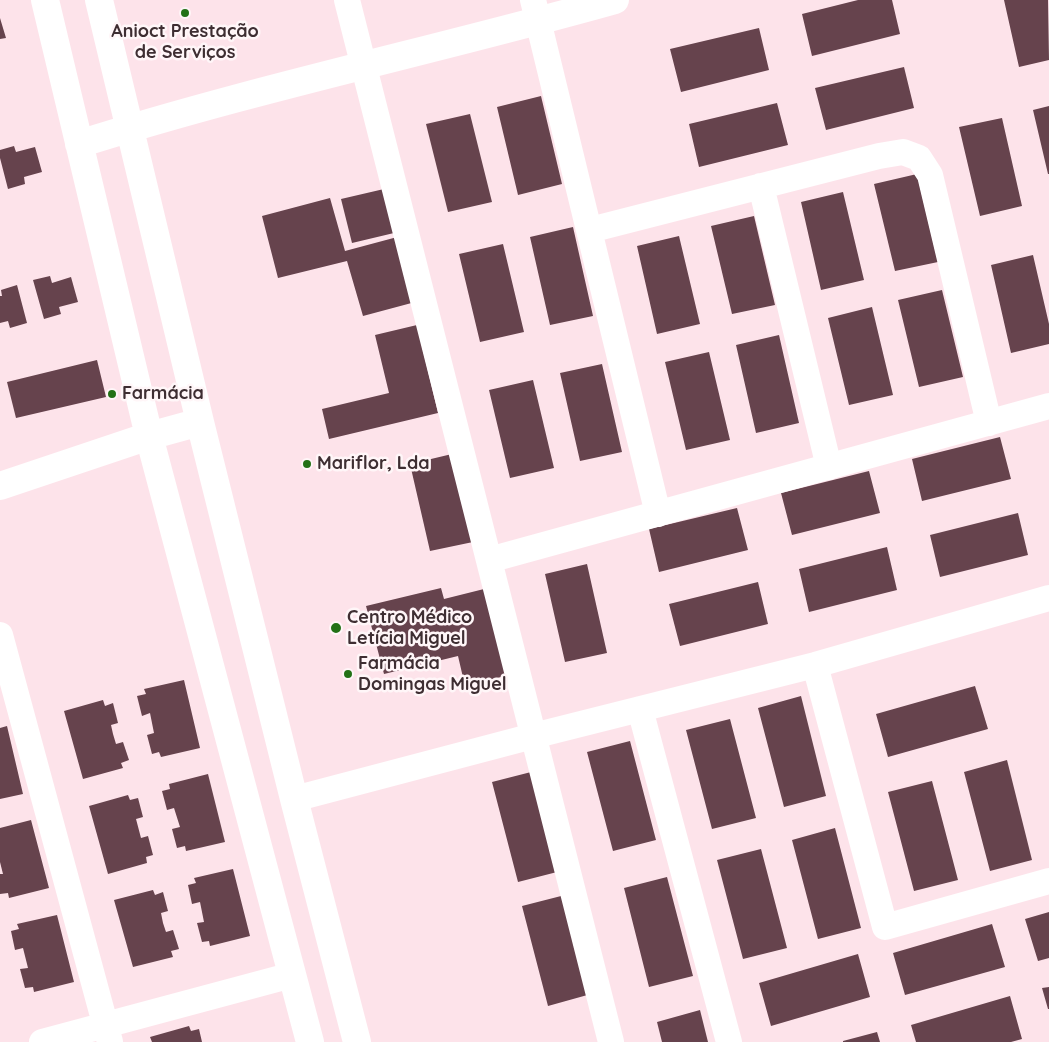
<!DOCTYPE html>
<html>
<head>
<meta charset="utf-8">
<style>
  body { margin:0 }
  canvas { display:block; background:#fde3ea }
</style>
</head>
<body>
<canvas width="1049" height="1042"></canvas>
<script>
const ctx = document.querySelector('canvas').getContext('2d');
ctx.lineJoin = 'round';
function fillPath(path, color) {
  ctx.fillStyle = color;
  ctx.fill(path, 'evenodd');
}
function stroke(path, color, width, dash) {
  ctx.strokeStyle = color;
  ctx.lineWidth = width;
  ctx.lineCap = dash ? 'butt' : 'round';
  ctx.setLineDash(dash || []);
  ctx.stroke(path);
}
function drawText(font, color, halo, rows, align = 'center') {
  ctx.font = font + ' Quicksand,sans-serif';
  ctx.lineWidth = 5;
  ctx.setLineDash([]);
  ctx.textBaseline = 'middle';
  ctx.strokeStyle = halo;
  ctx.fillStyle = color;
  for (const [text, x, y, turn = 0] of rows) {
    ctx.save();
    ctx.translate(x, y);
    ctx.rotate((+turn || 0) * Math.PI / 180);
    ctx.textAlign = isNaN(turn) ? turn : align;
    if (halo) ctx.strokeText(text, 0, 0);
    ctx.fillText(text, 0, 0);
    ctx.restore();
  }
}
fillPath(new Path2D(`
  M858 0H892L900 34 812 56 802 14Z
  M1004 0H1048L1049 60 1019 67Z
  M0 18 6 38 0 39Z
  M759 28 769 70 681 92 670 49Z
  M904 67 914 108 826 130 815 88Z
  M541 96 562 184 518 195 497 107Z
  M777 103 788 145 699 167 689 124Z
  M1049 106V174H1048L1033 110Z
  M470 114 492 202 448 212 426 124Z
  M1002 118 1022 206 980 216 959 127Z
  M14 146 16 152 35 147 42 172 24 177 25 184 8 189 0 158V150Z
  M917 174 938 262 895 271 874 184Z
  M384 189 394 233 352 243 341 199Z
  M843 192 864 280 821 290 801 202Z
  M330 198 345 251 401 236 419 301 363 316 347 261 278 278 262 216Z
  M754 216 775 305 732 314 711 226Z
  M573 227 593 316 550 325 530 237Z
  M679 236 700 324 657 334 637 246Z
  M503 244 524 332 480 342 459 254Z
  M1033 255 1049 324V344L1011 353 991 265Z
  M50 276 52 283 71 277 78 302 59 307 61 314 44 319 33 280Z
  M17 285 27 323 10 328 8 321 0 323V296H2L1 290Z
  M942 290 963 377 919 387 898 300Z
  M872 307 893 395 849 405 828 318Z
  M417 325 438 413 329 439 322 409 389 393 375 335Z
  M779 335 799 423 756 433 736 345Z
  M709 352 730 440 686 450 665 362Z
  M97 360 106 397 16 418 7 382Z
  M602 364 622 452 580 461 560 373Z
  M533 380 554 468 510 478 489 390Z
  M1000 437 1011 479 922 501 912 459Z
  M452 454 473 542 430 551 410 464Z
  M869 471 880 513 792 535 781 493Z
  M737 508 748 550 659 572 649 529Z
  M1018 513 1028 555 940 577 930 535Z
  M887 547 897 590 809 612 799 569Z
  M587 564 607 653 565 662 545 574Z
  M758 582 768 624 680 646 669 604Z
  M441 588 444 599 488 588 509 675 465 686 458 656 384 674 366 606Z
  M184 680 200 748 161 757 159 752 152 754 147 735 154 733 150 713 142 716 137 696 146 694 144 689Z
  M975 686 988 729 888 757 876 714Z
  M801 696 826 796 784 807 758 708Z
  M103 700 105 706 113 703 118 723 111 725 113 734 116 744 123 742 129 760 121 763 123 768 83 779 64 711Z
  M730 719 756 818 712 829 686 730Z
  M7 726 23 794 0 799V728Z
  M630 741 656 840 613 851 587 752Z
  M1007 760 1032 860 990 871 964 772Z
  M535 771 561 871 518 882 492 782Z
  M208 774 225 842 186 851 185 846 177 848 172 829 180 827 174 808 167 810 162 791 170 789 169 784Z
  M932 781 958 880 914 891 888 792Z
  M128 795 130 800 138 798 143 817 136 819 141 838 148 836 153 855 146 857 147 863 108 874 89 806Z
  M31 820 49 888 9 898 8 893 0 894V874H3L0 862V828Z
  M835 828 861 928 818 939 792 840Z
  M761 849 787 948 743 959 717 860Z
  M233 869 250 936 210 946 209 941 202 942 197 923 204 922 200 902 192 904 188 885 196 883 194 878Z
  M667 877 693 976 649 987 624 888Z
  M153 890 155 895 163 892 168 911 161 913 163 923 166 932 173 930 179 949 171 951 173 957 133 967 114 900Z
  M565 895 591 994 548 1006 522 906Z
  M1049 912V958L1038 961 1025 919Z
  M57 915 74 982 34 992 33 987 25 988 20 969 28 968 23 948 15 950 11 931 19 929 17 924Z
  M992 924 1005 967 905 995 893 953Z
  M858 954 870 997 771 1026 759 983Z
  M1049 987V1009H1048L1042 988Z
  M1010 996 1022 1039 1011 1042H916L911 1025Z
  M700 1010 708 1042H662L657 1022Z
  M189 1026 191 1031 199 1029 202 1042H152L150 1037Z
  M877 1032 880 1042H843V1041Z`), '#66434d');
stroke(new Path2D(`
  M347 0 611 1042
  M533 0 658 514
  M761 186 829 467
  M590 230 879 156 903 152 919 158 930 175 989 423
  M489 560 1049 406
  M0 635 110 1042
  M815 665 885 927 1049 881
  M640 709 729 1042
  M294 799 533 736 815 665 1049 598
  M42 1042 292 975`), '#fff', 26);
stroke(new Path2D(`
  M45 0 149 436 310 1042
  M99 0 200 422 294 799 357 1042
  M79 144C256 88 437 50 615 0
  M0 486 149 436 200 422`), '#fff', 28);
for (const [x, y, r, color] of [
  [185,13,5,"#237116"],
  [112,394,5,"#237116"],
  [307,464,5,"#237116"],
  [336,628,6,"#237116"],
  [348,674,5,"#237116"]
]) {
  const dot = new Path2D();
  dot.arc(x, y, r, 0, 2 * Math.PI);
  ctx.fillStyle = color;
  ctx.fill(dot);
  stroke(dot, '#fff6f8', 2);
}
drawText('bold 18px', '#3e2e32', '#fff6f8', [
  ["Anioct Prestação",185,32,"center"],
  ["de Serviços",185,53,"center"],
  ["Farmácia",122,394],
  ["Mariflor, Lda",317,464],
  ["Centro Médico",347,618],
  ["Letícia Miguel",347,639],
  ["Farmácia",358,664],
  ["Domingas Miguel",358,685]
], 'left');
</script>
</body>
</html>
